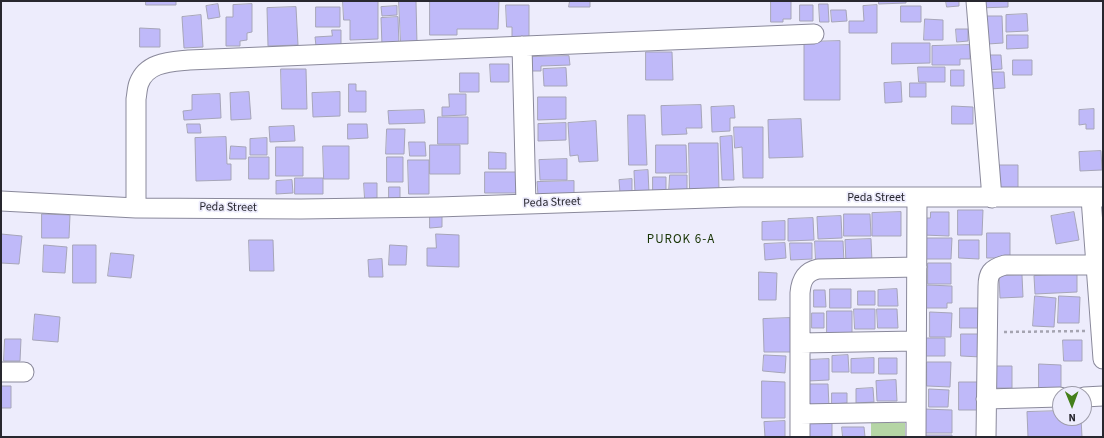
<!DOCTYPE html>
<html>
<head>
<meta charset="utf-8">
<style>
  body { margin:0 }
  #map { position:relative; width:1104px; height:438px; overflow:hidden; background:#edecfc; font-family:"Source Sans 3",sans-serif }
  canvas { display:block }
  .frame { position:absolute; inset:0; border:2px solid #28272f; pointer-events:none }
  .north { position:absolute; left:1052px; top:386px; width:40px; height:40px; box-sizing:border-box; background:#edecfc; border:1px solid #9e9daa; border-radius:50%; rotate:179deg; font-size:11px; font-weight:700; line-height:16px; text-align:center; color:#28272f }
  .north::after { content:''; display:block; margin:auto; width:14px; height:18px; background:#447f1a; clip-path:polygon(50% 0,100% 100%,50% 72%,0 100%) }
</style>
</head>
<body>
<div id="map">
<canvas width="1104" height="438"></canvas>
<div class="frame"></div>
<div class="north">N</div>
</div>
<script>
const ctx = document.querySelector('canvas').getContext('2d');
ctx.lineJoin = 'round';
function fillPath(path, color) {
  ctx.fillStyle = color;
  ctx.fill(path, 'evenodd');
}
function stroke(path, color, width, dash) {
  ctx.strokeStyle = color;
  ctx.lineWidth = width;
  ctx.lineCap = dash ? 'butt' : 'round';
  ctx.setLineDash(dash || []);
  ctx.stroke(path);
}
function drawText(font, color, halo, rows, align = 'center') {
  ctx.font = font + ' "Source Sans 3",sans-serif';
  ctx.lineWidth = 3.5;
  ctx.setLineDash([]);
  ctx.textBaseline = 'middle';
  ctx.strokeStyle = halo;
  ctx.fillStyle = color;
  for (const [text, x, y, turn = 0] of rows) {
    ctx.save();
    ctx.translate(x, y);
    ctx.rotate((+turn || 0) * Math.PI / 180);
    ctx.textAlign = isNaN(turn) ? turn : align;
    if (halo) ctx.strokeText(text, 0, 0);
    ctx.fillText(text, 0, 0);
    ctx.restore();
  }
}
fillPath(new Path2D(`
  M871 423H905V437H871Z`), '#b5d5a5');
const building = new Path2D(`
  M146 1H176V5H146Z
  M343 1H378V39L350 40V20H344Z
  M399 1H416L417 44H401Z
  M430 1H499L498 29H457V35H430Z
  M570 1H590V7H569Z
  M771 1H791V19H783V22H771Z
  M879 1H906V3L879 4Z
  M946 1H959V6L947 7Z
  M978 1H1008V7L978 8Z
  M218 4 220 17 208 19 206 6Z
  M252 4V32L247 33V40L240 41V46H226V17H233V5Z
  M819 4H828L829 22H820Z
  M506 5H529V37H512V27H507Z
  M800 5H813V21H800Z
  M877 5V33H849V21H864L863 6Z
  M397 6V15L382 16 381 7Z
  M901 6H921V22H901Z
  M296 7 298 45 268 46 267 8Z
  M316 7H340V27H316Z
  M831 10H846L847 21 832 22Z
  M1027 14 1028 31 1006 32V15Z
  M201 15 203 47 184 48 182 17Z
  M986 16H1002L1003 43 988 44Z
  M398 17 399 45 382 46 381 18Z
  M925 19 943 20V40H924Z
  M140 28 160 29V47H140Z
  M956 29H968V41L957 42Z
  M332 30H341V45L316 46 315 37 332 36Z
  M1007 35H1028V48L1007 49Z
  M840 41V100H804V42Z
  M892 43H930V63L892 64Z
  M970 45V59H960V65H932V46Z
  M646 52H672L673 80H646Z
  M987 55H1001L1002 69 988 70Z
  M569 56 570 65 541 66V71H531L530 57Z
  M1013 60H1032V75H1013Z
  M490 64H509V82H491Z
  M918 67H945V82H919Z
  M566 68 567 86H544L543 69Z
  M281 69H306L307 109H282Z
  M951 70H964V86H951Z
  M990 72H1004L1005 88 990 89Z
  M460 73H479V92H460Z
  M901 82 902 102 885 103 884 83Z
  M910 83H926V97H910Z
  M349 84H356V91H366V112H349Z
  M249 92 251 119 231 120 230 93Z
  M340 92V116L313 117 312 93Z
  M220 94 221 118 184 120 183 111 192 110V95Z
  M449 94H466V115L442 116V107H449Z
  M538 97H566V119L538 120Z
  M701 105 702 128H686L687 134 662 135 661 106Z
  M734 106 735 118H730V131L712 132 711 107Z
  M952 106 973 107V124H952Z
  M1094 109V129H1086V124L1079 125V110Z
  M424 110 425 123 389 124 388 111Z
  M628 115H645L647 165H629Z
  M438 117H468V144H438Z
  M801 119 803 157 769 158 768 120Z
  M596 121 598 161 579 162 578 155 570 156 568 123Z
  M566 123V140L538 141V124Z
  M187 124H200L201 133H188Z
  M348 124H367L368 138 348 139Z
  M294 126 295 141 270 142 269 127Z
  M734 127H763V178H743L742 147 735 148Z
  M387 129H405L404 154H386Z
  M732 136 734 180H722L720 137Z
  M226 137 227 164H231V180L196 181 195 138Z
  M267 138V155H250V139Z
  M409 142H425L426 156H410Z
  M689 143H718L719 192H690Z
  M430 145H460V174H430Z
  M656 145H686L687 173H656Z
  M231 146 246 147V159H230Z
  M323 146H349V179H324Z
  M276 147H303V176H276Z
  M1101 151 1102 170 1080 171 1079 152Z
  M489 152 506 153V169H489Z
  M249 157H269V179H249Z
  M387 157H403V182H387Z
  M567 159V180H540L539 160Z
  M408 160H429V194H409Z
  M995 165H1018V192L995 191Z
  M648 170 649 193H635L634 171Z
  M485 172H517L518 193H485Z
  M670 175H687V193H669Z
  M653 177H666V191H653Z
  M295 178H323V194H295Z
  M632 179V193H620L619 180Z
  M292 180 293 193 276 194V181Z
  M574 181V194L538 195 537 182Z
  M364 183H377V198L365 199Z
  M389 187H400V199H389Z
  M958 210H983L982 235H958Z
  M901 212V236H872V213Z
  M931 212H949V236L923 235V218H930Z
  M1074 212 1079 240 1056 244 1051 216Z
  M42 214 70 215 69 238H42Z
  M844 214H870L871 236H844Z
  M430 215H442V227L430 228Z
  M841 216 842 238 818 239 817 217Z
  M813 218 814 240 788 241V219Z
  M785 221V240H762V222Z
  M987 233H1010V258H987Z
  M1 234 22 236 19 264 1 263Z
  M436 234 459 235V267L427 266V248H436Z
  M927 238H952L951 259H927Z
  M871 239 872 262 846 263 845 240Z
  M249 240H273L274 271H250Z
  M959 240H979V259L959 258Z
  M815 241H843L844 262H816Z
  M785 243 786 258 765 260 764 244Z
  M790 243H812V259L791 260Z
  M44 245 67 247 65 273 43 272Z
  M73 245H96V283H73Z
  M390 245 407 246 406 265H389Z
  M111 253 134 255 131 278 108 276Z
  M382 259 383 277H369L368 260Z
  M928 263H951V284H928Z
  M759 272 777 273 776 300H759Z
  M1077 274V292L1035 294 1034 276Z
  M1022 275 1023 297 1000 298 999 276Z
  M927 285 952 286V303H947V308H927Z
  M830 289H851V308H830Z
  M897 289 898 306H878V290Z
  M814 290H825L826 307H814Z
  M858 291H875V305H858Z
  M1035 296 1056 298 1054 327 1033 326Z
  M1059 296 1080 297 1079 323H1058Z
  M960 308H979V328H960Z
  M854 309H875V329H855Z
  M877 309H897L898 328H878Z
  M827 311H852V337L827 338Z
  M930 312 952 313 951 337H930Z
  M812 313H824V328H812Z
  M35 314 60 317 58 342 33 340Z
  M790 318 791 352H764L763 319Z
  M961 334H981V357L961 356Z
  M926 338H945V356H926Z
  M5 339H21L20 361H4Z
  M1063 340H1082V361H1064Z
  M764 355 786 356 785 373 763 371Z
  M848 355 849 372H832V356Z
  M874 358V373H851V359Z
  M879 358H897V374H879Z
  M829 359V380L808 381 807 360Z
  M927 362H951L950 387 927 386Z
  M1039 364 1061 365V390L1039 389Z
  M995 366H1012V388H995Z
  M896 380 897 401H877L876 381Z
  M762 381 785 382V418H762Z
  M959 382H984V410H959Z
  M807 384H828L829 407 808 408Z
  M1 386H11V408H1Z
  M873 388 874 402 856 403V389Z
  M929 389 949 390 948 407H929Z
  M832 393H847V403L832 404Z
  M924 409 952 410V433H923Z
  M1060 411V418H1081L1082 437H1028L1027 412Z
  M785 421V437H765L764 422Z
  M832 422V437H807V423Z
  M842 427H864L865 437H843Z
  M923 435H952V437H923Z`);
fillPath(building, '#bfb9f9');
stroke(building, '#a6a5b8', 1);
const minor = new Path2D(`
  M976 1 992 198
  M522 46 526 204
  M1091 198 1103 359
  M1 201 136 208 301 209 438 207 740 197H1103
  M136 208V99C137 94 137 88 139 83 147 62 170 62 189 60L814 34
  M800 343 916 341
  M1 372H24
  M1084 397 1103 396
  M986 399 1060 397
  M800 414 916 412
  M800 437V293C801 280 805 272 818 269L917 267
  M916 437 917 198
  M986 437 988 287C988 273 991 269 1005 265H1096`);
stroke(minor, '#8a899b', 21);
stroke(new Path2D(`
  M1004 332 1085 331`), '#a5a4b1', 2.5, [3, 3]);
stroke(minor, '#fff', 19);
drawText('12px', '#28272f', '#edecfc', [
  ["Peda Street",876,198],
  ["Peda Street",552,203,-2],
  ["Peda Street",228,208,1]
]);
ctx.letterSpacing = '1px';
drawText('13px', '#183404', '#edecfc', [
  ["PUROK 6-A",681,240]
]);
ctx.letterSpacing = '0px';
</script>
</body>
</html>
